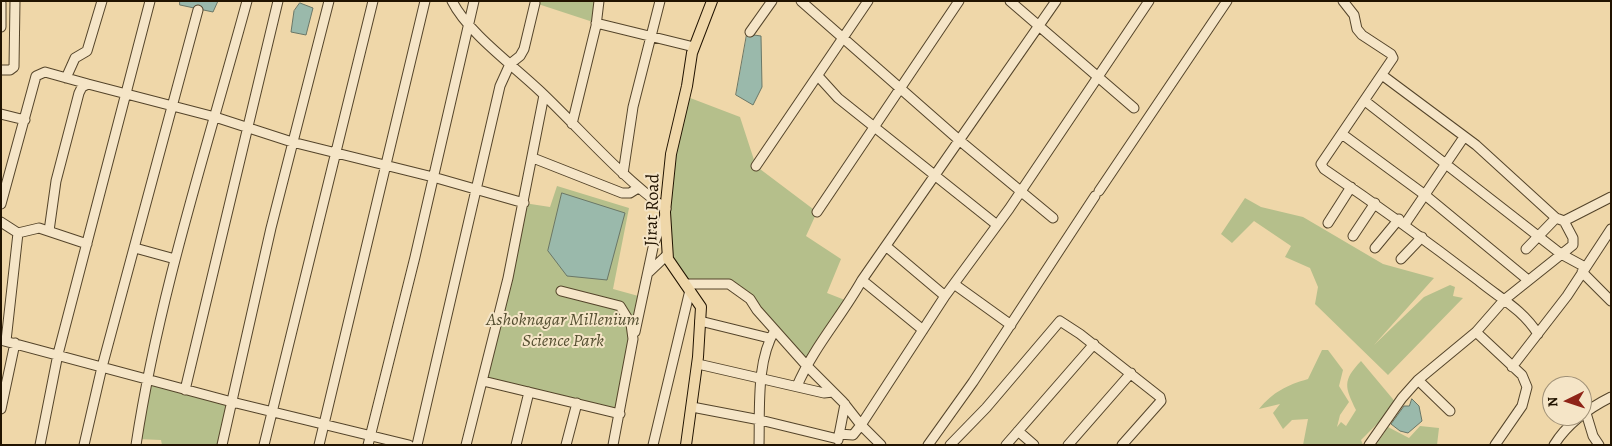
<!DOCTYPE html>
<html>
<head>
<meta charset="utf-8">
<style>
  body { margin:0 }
  #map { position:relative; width:1612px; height:446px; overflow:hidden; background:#efd7a9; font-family:Alegreya,serif }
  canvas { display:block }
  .frame { position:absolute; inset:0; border:2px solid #211300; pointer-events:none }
  .north { position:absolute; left:1542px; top:376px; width:50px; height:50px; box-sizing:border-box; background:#f5e5c7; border:1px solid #a09177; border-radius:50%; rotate:266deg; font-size:14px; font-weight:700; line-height:20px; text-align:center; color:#211300 }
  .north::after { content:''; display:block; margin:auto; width:18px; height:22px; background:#8f2418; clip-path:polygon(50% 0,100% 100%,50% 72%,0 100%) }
</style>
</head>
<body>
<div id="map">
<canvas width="1612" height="446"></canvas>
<div class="frame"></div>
<div class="north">N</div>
</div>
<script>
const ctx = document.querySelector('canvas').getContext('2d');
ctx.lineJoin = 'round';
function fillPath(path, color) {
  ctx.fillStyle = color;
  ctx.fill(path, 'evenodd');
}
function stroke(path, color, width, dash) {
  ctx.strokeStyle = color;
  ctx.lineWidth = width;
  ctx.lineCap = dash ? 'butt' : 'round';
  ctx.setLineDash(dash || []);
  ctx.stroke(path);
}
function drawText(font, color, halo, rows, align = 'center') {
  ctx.font = font + ' Alegreya,serif';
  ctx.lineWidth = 4;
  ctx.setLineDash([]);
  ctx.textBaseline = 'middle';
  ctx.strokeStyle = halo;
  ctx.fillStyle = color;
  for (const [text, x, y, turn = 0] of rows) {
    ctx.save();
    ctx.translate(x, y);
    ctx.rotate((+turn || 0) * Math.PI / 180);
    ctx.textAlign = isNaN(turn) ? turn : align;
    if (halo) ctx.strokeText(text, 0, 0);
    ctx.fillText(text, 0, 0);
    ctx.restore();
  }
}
fillPath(new Path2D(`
  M527 1H599L596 23 535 3Z
  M685 96 740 117 756 166 817 212 806 236 841 259 827 293 850 302 806 365 757 310 729 284H685L668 259 667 194Z
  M557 186 629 208 613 289 642 297 620 414 483 381 524 203 550 207Z
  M1245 198 1261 207 1303 217 1383 264 1434 278 1374 345 1424 297 1450 285 1455 287 1453 296 1463 298 1388 375 1315 304 1318 287 1310 268 1285 257 1291 246 1254 221 1232 243 1221 234Z
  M1322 350H1328L1343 370 1339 386 1349 402 1340 415 1337 427 1341 422 1346 426 1356 410C1345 387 1342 381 1361 361L1397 404 1361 440 1363 445H1303L1308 419 1292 420 1283 429 1273 413 1280 404 1259 409C1273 392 1287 385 1308 379Z
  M147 379 232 402 222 445H162L161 440 137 439Z
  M1420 426 1439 428 1437 445H1376L1388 427 1409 438Z`), '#b5bf8b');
const water = new Path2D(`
  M180 1H218L213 12 180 5Z
  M300 3 313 8 306 35 291 32 294 11Z
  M747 34 761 36 762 87 753 105 736 95Z
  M562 193 625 213 607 280 567 276 548 251Z
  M1412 399 1419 406 1422 421 1408 433 1400 431 1391 424 1404 406H1409Z`);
fillPath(water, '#9ab9ab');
stroke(water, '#6a7767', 1);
const minor = new Path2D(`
  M452 1C468 33 514 66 540 91 582 131 619 175 666 209
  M801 1 959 140 1053 218
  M1010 1 1134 108
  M1343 1 1354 15 1357 29 1362 35 1391 54 1393 58 1321 164 1324 169C1377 205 1428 242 1479 281 1501 299 1522 309 1538 334
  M1 3V27
  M596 23 694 47
  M750 32 772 1
  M1 70H10L14 67 15 1
  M1382 75 1476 145 1556 218
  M818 76 838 98 997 225
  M66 78 75 58 87 51 102 1
  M1365 101 1561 254 1585 267
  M1 114 25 120
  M572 124 596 26 599 1
  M1342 134 1425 195 1528 280
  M533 158 622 193H630L638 188
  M756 166 868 1
  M623 174 633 107 660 1
  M1099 191 1227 1
  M1 204 36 76 45 72 88 84
  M817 212 959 1
  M1 222 18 233
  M1328 223 1351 187
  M1405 224 1464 137
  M49 231 56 181 79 93 82 87 88 84 215 117 292 142 433 177 524 203
  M1353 236 1375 203
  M887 247 945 296
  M135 248 175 259
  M1375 248 1399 219
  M1526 249 1556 218 1564 221 1611 197
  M1401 259 1422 237
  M1582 272 1611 301
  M648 273 667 255
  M862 280 923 330
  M685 284H729L750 299 757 310 806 365 843 402 861 425 881 445
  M954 284 1011 325
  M561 291 620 306 631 324 633 339 613 445
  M700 321 769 338
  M635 332 654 243 665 216
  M1476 332 1522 375 1527 387 1522 406 1495 445
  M1 340 232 402 409 445
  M6 341 18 233 39 228 87 244
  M698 364 824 393 833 392
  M1512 367 1567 296 1611 229
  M1418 380 1450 411
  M483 381 620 414
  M797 386C813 348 842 316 862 280L1056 1
  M185 390 278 1
  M692 407 760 420 838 439
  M1 409 15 343
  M1586 413 1593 436 1599 445
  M1018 431 1034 445
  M839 434 853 435 861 425 945 296 1009 209 1149 1
  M838 440 845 404
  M40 445 58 354 150 1
  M84 445 102 367 198 10
  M136 445C159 294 207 148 247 1
  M222 445 271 228 329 1
  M264 445 373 1
  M319 445 425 1
  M368 445 415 257 474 1
  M417 445 500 86 510 64 520 56 524 49 535 3
  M466 445 508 278 544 95
  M516 445 529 392
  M566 445 577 403
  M653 445 690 290
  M759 445C760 409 756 361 775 330
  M928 445 973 382 1095 196
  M950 445 986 408 1060 321 1080 334 1160 397 1161 401 1122 445
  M1006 445 1094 344
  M1068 445 1131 373
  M1369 445 1402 398 1418 380 1476 332 1504 300 1573 245V238L1564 221
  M1554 445C1567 424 1589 408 1611 397`);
const major = new Path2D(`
  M686 445 698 357 701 307 668 259 665 212 671 154 687 86 692 53 712 1`);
stroke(minor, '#54442a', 11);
stroke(major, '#211300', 12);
stroke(minor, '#f5e5c7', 9);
stroke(major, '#efd7a9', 10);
drawText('18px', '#211300', '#f5e5c7', [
  ["Jirat Road",653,210,-88]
]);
drawText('italic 18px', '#554f31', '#f5e5c7', [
  ["Ashoknagar Millenium",563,321],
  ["Science Park",563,342]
]);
</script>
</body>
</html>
